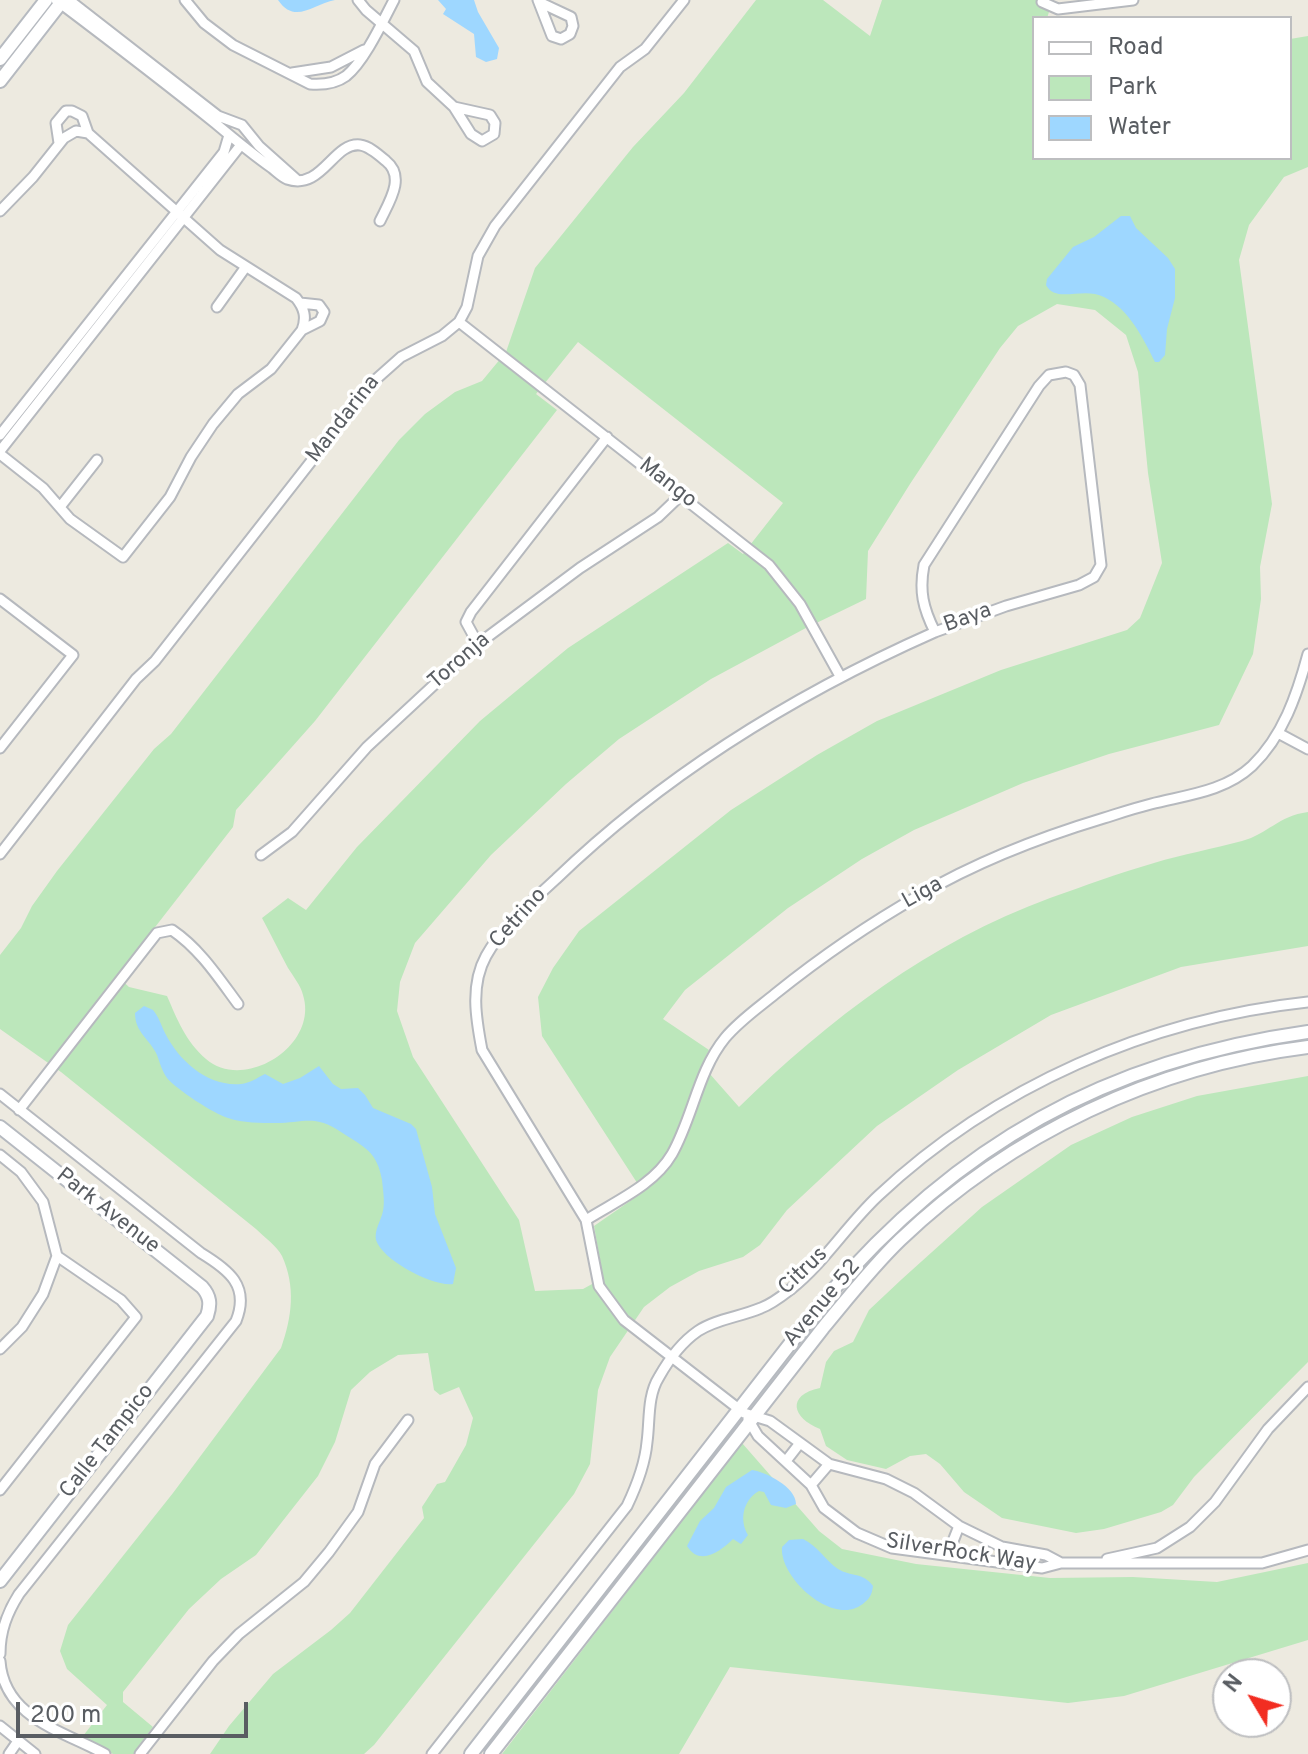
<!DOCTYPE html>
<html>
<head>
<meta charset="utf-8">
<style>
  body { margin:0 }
  #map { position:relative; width:1308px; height:1754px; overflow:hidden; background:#edeae0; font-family:Overpass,sans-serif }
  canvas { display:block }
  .legend { position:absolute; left:1032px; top:16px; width:260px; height:144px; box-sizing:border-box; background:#fff; border:2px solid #bdbec0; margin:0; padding:10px 14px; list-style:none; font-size:24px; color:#595d62 }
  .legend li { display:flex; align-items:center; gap:16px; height:40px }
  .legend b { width:40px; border:2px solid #bdbec0 }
  .north { position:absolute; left:1212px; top:1658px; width:80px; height:80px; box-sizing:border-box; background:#fff; border:2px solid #bdbec0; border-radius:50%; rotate:308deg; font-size:22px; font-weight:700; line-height:32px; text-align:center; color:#595d62 }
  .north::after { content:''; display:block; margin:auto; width:28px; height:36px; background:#f22d21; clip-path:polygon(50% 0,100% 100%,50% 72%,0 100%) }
  .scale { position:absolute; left:16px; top:1702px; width:232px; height:36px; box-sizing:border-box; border:4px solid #595d62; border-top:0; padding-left:10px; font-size:24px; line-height:28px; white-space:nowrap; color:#595d62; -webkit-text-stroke:6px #fff; paint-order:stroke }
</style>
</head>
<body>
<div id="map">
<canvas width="1308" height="1754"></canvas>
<ul class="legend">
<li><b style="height:10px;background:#fff"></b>Road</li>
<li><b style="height:22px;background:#bce7bb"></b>Park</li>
<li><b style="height:22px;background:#9ed7ff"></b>Water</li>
</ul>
<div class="north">N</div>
<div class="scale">200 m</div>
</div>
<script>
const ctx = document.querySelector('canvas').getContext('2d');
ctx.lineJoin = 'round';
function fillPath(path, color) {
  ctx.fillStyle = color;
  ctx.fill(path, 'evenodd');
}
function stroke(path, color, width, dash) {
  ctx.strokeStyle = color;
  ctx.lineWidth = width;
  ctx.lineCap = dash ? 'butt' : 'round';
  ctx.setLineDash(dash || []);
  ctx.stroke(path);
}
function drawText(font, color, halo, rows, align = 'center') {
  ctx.font = font + ' Overpass,sans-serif';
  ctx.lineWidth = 7;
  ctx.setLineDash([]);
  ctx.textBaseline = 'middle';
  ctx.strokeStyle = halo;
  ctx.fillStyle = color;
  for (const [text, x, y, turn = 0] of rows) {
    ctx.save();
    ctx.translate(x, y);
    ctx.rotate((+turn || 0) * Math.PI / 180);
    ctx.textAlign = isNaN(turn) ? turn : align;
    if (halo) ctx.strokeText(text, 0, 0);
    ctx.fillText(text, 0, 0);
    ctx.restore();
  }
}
fillPath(new Path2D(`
  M756 0H823L870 36 882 0H1053L1047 18H1034V158H1290V39L1308 36V167L1284 177 1249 225 1239 260 1272 504 1260 567 1261 599 1253 654 1219 725 1109 754 1023 783 914 830 862 859 788 908 685 990 663 1019 709 1050 702 1065 739 1107C829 1019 930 942 1050 898 1084 886 1119 873 1154 863 1183 854 1213 849 1242 841 1268 834 1278 816 1308 812V946L1181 967 1051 1015 958 1070 877 1126 787 1210 760 1245 743 1257 699 1271 670 1287 644 1307 610 1357 598 1390 590 1464 574 1494 374 1745 364 1754H210L229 1726 273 1674 331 1630 350 1613 424 1518 422 1507 437 1484 445 1482 466 1445 473 1418 459 1387 440 1395 434 1390 428 1353 398 1355 370 1372 351 1390 335 1442 318 1476 256 1555 221 1579 189 1609 123 1692V1702L153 1727 137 1748 144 1754H113L83 1736 107 1705 67 1669 60 1651 68 1625 173 1493 281 1348C292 1317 296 1287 282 1256 277 1246 264 1237 256 1229L61 1072 0 1029V955L21 928 32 906 57 871 154 749 171 734 399 440 425 414 455 392 482 381 506 352 535 268 633 147 684 93ZM1057 304 1095 310 1126 335 1138 372 1148 473 1162 563 1140 618 1127 630 1001 670 877 721 817 755 731 810 579 931 553 968 538 997 542 1036 643 1192 594 1226 603 1278 583 1289 535 1291 519 1220 413 1057 397 1011 400 982 415 943 491 855 566 784 619 739 711 679 804 629 866 599 868 551 910 484 1000 348 1018 326ZM578 342 783 503 743 554 728 543 568 648 480 721 357 847 306 910 288 898 262 918C271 935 279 951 288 968 293 976 301 986 303 995 319 1046 244 1092 206 1059 186 1042 177 1019 167 996L129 987 117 976 233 827 236 810 315 721 557 410 536 394Z
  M1308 1076V1362L1194 1477 1173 1505 1161 1512 1104 1529 1076 1533 1002 1518 964 1492 940 1464 926 1454 910 1456 886 1469 847 1460 826 1446 820 1429C792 1418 786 1395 820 1388L826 1362 834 1351 853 1342 869 1310 902 1279 982 1207 1071 1145 1132 1117 1197 1096Z
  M742 1443 819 1531 842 1549 916 1564 1050 1578 1133 1577 1217 1582 1308 1563V1640L1124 1696 1068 1703 730 1667 679 1754H502Z`), '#bce7bb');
fillPath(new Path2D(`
  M278 0H335C313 4 295 25 278 0Z
  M438 0H474L478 12 499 48 497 59 486 62 476 57 474 34 443 14 446 9Z
  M1121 216H1130L1136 228 1168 258 1175 269V298L1167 329 1165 355 1159 362H1155C1143 338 1129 309 1104 297 1083 286 1056 304 1046 285L1047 279 1073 247 1094 237Z
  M144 1006 153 1010C159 1017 161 1025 165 1033 179 1061 208 1087 241 1084 250 1083 257 1078 265 1074L283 1084 300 1078 319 1066 333 1084 341 1089 358 1088 365 1095 373 1108 411 1124 416 1129 432 1187 435 1214 456 1268 453 1284C433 1287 382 1260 376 1240 374 1230 381 1221 383 1211 385 1201 383 1191 382 1180 377 1151 364 1147 341 1132 315 1114 303 1123 276 1123 261 1123 243 1123 228 1118 214 1114 176 1089 167 1078 162 1071 160 1063 157 1055 150 1039 135 1033 135 1013Z
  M752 1470C766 1472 796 1487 796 1504L786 1508 771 1505 764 1492 759 1491C743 1500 739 1520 748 1535L741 1544 733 1539C721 1551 700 1567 687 1546L700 1521 714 1508 726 1487Z
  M803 1539C818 1546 825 1560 838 1569 851 1577 863 1572 873 1586 872 1593 871 1597 865 1602 836 1630 779 1578 782 1547L789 1540Z`), '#9ed7ff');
const street = new Path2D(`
  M56 0C109 40 163 81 215 123 234 139 252 154 272 168 276 171 282 177 287 179 322 191 333 142 360 145 369 146 379 155 386 161 406 177 389 202 380 221
  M69 0 218 116 242 125 259 146 296 179
  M185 0 204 23 233 45 310 84C323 85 335 84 346 76 364 62 383 21 394 0
  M358 0 366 10 414 51 427 82 454 107 471 134 482 141 494 134 495 123 490 115 454 107
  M538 0 552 36 561 39 570 34 573 26 571 17 539 2
  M1042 2 1058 9 1133 0
  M292 73 331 67 364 50
  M59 143 56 123 66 111H72L82 116 88 133
  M0 211 33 177 64 138 76 131 88 133 220 250 296 298C304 308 307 317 302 330L271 369 238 394 213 424 191 457 170 497 123 557 70 519 43 488 0 454
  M300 303 319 305 324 312 320 321 302 330
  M217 307 245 268
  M459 322 769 565 800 604 840 676
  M1066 372 1074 375 1080 385 1101 565 1094 577 1079 585 1006 606 935 632C923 608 919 591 924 565L1039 386 1049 375Z
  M0 435 224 152 229 135
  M0 451 240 146
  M60 507 97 460
  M0 599 73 655 0 748
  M935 632C795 694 666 773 556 879 532 901 502 927 486 956 470 985 476 1019 482 1050L586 1220 599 1286 624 1320 744 1413 770 1421 829 1464 886 1479 914 1493 959 1526 1002 1547 1046 1555 1061 1563
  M478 644 466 622 471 612 607 437
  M1278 733 1308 749
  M0 854 136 679 155 661 374 381 401 357 442 336 459 322 467 307 478 256 495 226 620 67 645 49 684 0
  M261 855 292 832 367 747 478 644 580 568 658 517 681 495
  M0 1094 201 1253C229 1270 250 1286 236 1321L19 1594C7 1613 0 1631 0 1654
  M19 1110 157 933 172 930C200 949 218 977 238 1004
  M0 1155 21 1172 43 1202 57 1256 43 1294 22 1327 0 1349
  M586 1220C616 1201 654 1185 672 1154 693 1117 698 1071 725 1038 739 1021 758 1008 775 994 821 957 869 924 920 895 978 861 1041 837 1104 818 1120 813 1135 808 1151 804 1186 795 1224 792 1252 766 1283 736 1297 695 1308 654
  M748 1419 758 1436 811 1485 824 1508 857 1533 892 1548 1042 1568 1061 1563H1262L1308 1550
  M786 1461 800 1443
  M811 1485 829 1464
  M0 1490 136 1317 121 1300 57 1256
  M948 1554 959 1526
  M1107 1559 1157 1548 1190 1527 1215 1502 1268 1429 1308 1387
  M0 1661C4 1718 63 1731 105 1754
  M0 1726 35 1754
  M9 1754 18 1741
  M140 1754 213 1661 239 1634 304 1582 329 1552 358 1512 375 1464 408 1420
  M432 1754 627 1506C637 1485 645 1465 647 1442 650 1421 647 1396 659 1377 668 1361 682 1342 698 1331 716 1319 740 1317 761 1308 772 1304 782 1296 791 1289 824 1263 847 1225 878 1196 995 1086 1149 1019 1308 1002`);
const secondary = new Path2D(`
  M0 59 46 0
  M0 81 63 0
  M0 1127 202 1287C210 1296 211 1304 207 1316L0 1581
  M471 1754 825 1299C957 1144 1107 1060 1308 1032
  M491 1754 823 1328C848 1298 872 1267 900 1240 1011 1134 1155 1066 1308 1047`);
stroke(street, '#b6b9be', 13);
stroke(secondary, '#b6bac0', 16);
stroke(street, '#fff', 9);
stroke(secondary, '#fff', 12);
drawText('22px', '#595d62', '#fff', [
  ["Mandarina",344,420,-52],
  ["Mango",667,484,38],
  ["Baya",968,619,-20],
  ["Toronja",460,662,-41],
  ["Liga",923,894,-29],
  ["Cetrino",519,919,-48],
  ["Park Avenue",107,1212,38],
  ["Citrus",804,1272,-44],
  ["Avenue 52",823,1304,-50],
  ["Calle Tampico",108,1442,-52],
  ["SilverRock Way",961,1554,9]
]);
</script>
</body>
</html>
